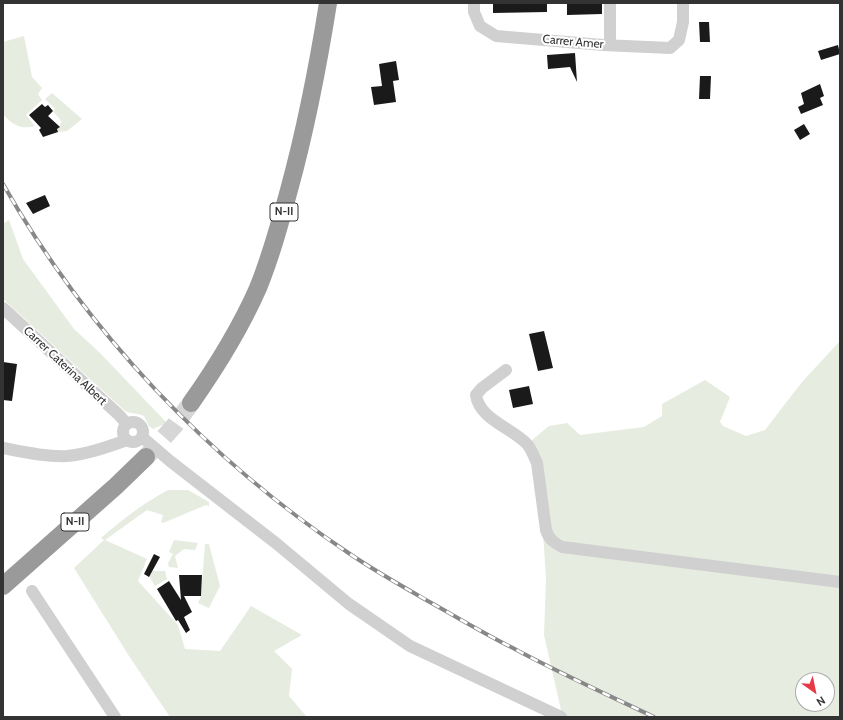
<!DOCTYPE html>
<html>
<head>
<meta charset="utf-8">
<style>
  body { margin:0 }
  #map { position:relative; width:843px; height:720px; overflow:hidden; background:#fff; font-family:Cabin,sans-serif }
  canvas { display:block }
  .frame { position:absolute; inset:0; border:4px solid #333; pointer-events:none }
  .north { position:absolute; left:795px; top:672px; width:40px; height:40px; box-sizing:border-box; background:#fff; border:1px solid #adadad; border-radius:50%; rotate:147deg; font-size:11px; font-weight:700; line-height:16px; text-align:center; color:#333 }
  .north::after { content:''; display:block; margin:auto; width:14px; height:18px; background:#e63946; clip-path:polygon(50% 0,100% 100%,50% 72%,0 100%) }
</style>
</head>
<body>
<div id="map">
<canvas width="843" height="720"></canvas>
<div class="frame"></div>
<div class="north">N</div>
</div>
<script>
const ctx = document.querySelector('canvas').getContext('2d');
ctx.lineJoin = 'round';
function fillPath(path, color) {
  ctx.fillStyle = color;
  ctx.fill(path, 'evenodd');
}
function stroke(path, color, width, dash) {
  ctx.strokeStyle = color;
  ctx.lineWidth = width;
  ctx.lineCap = dash ? 'butt' : 'round';
  ctx.setLineDash(dash || []);
  ctx.stroke(path);
}
function drawText(font, color, halo, rows, align = 'center') {
  ctx.font = font + ' Cabin,sans-serif';
  ctx.lineWidth = 4;
  ctx.setLineDash([]);
  ctx.textBaseline = 'middle';
  ctx.strokeStyle = halo;
  ctx.fillStyle = color;
  for (const [text, x, y, turn = 0] of rows) {
    ctx.save();
    ctx.translate(x, y);
    ctx.rotate((+turn || 0) * Math.PI / 180);
    ctx.textAlign = isNaN(turn) ? turn : align;
    if (halo) ctx.strokeText(text, 0, 0);
    ctx.fillText(text, 0, 0);
    ctx.restore();
  }
}
fillPath(new Path2D(`
  M24 36 32 77 42 88 38 94 42 100 26 115 35 126C22 130 12 125 3 114V42Z
  M52 93 82 119 67 131 58 132 57 129 60 127 59 126 62 122 53 111 55 109 45 99Z
  M9 220 23 259 74 329 100 353 167 423 153 429 149 426 144 416C138 413 131 414 125 411L3 299V224Z
  M840 341V717H561V710L544 635 546 579 541 502 532 440 549 426 567 423 580 435 644 427 662 416V404L705 380 730 397 720 422 723 426 746 436 765 430 802 382ZM803 680H827V704H803Z
  M168 490H188L209 502V506L206 505 163 523 161 522 163 515 147 510 105 540 147 559 138 581 178 625 185 649 220 651 251 606 302 635 274 651 292 669 289 696 307 717H170L129 656 74 568 104 540 101 538C124 518 141 505 168 490Z
  M174 540 198 543 195 550 184 549 175 556 178 568 169 567 168 563 173 554 169 552Z
  M205 544H209L220 586 209 608 198 603 201 596Z
  M146 571H165L167 579 155 586Z`), '#e6ecdf');
fillPath(new Path2D(`
  M493 3H547V12L493 13Z
  M567 3H602V14L567 15Z
  M699 22H709L710 42H700Z
  M838 45 840 54 821 60 818 51Z
  M575 53 577 82 570 67 548 69 547 55Z
  M396 61 399 80 393 81 396 102 374 105 371 87 382 86 379 64Z
  M700 76H711L710 99H699Z
  M820 84 824 96 820 98 823 105 801 114 798 107 804 104 801 93Z
  M42 104 45 107 48 105 53 111 48 116 60 127 57 129 58 132 43 137 39 130 41 128 29 115Z
  M804 124 810 134 800 140 794 130Z
  M45 195 50 206 33 214 26 203Z
  M544 331 553 368 538 371 529 334Z
  M3 362 17 364 12 401 3 400Z
  M529 386 533 404 513 408 509 390Z
  M154 554 160 557 149 577 144 574Z
  M179 575H202L201 596H184L192 612 184 617 190 630 186 633 178 620 176 621 157 589 169 581 181 600Z`), '#1a1a1a');
stroke(new Path2D(`
  M146 457 175 425 191 403`), '#d6d6d6', 18, [18, 9]);
stroke(new Path2D(`
  M474 3V12L480 26 496 36 603 45 670 48 679 40 683 22V3
  M610 45V3
  M3 308 119 415 127 424
  M506 370 482 388 476 395C479 419 512 428 527 444 532 450 534 457 537 463L546 530C549 539 554 543 562 547L840 582
  M123 432a10 10 0 1 1 20 0a10 10 0 1 1-20 0Z
  M142 437 170 461 277 544 349 604 410 646 561 717
  M3 448C24 452 46 457 67 456 88 454 107 447 127 440
  M32 591 115 717`), '#d0d0d0', 12);
stroke(new Path2D(`
  M191 403C217 366 240 329 258 288 271 256 280 223 289 190 306 128 318 66 328 3
  M3 586 116 486 146 457`), '#9a9a9a', 18);
const rail = new Path2D(`
  M3 184C87 332 209 460 350 554 378 573 407 589 435 605 460 619 485 634 511 647 557 672 606 694 654 717`);
stroke(rail, '#888', 4);
stroke(rail, '#fff', 2.5, [8]);
for (const [x, y, w] of [
  [284,212,28],
  [75,522,28]
]) {
  const box = new Path2D();
  box.roundRect(x - w / 2, y - 9, w, 18, 3);
  ctx.fillStyle = '#fff';
  ctx.fill(box);
  stroke(box, '#333', 1);
}
drawText('bold 11px', '#333', null, [
  ["N-II",284,212],
  ["N-II",75,522]
]);
drawText('12px', '#333', '#fff', [
  ["Carrer Amer",573,42,5],
  ["Carrer Caterina Albert",65,366,43]
]);
</script>
</body>
</html>
